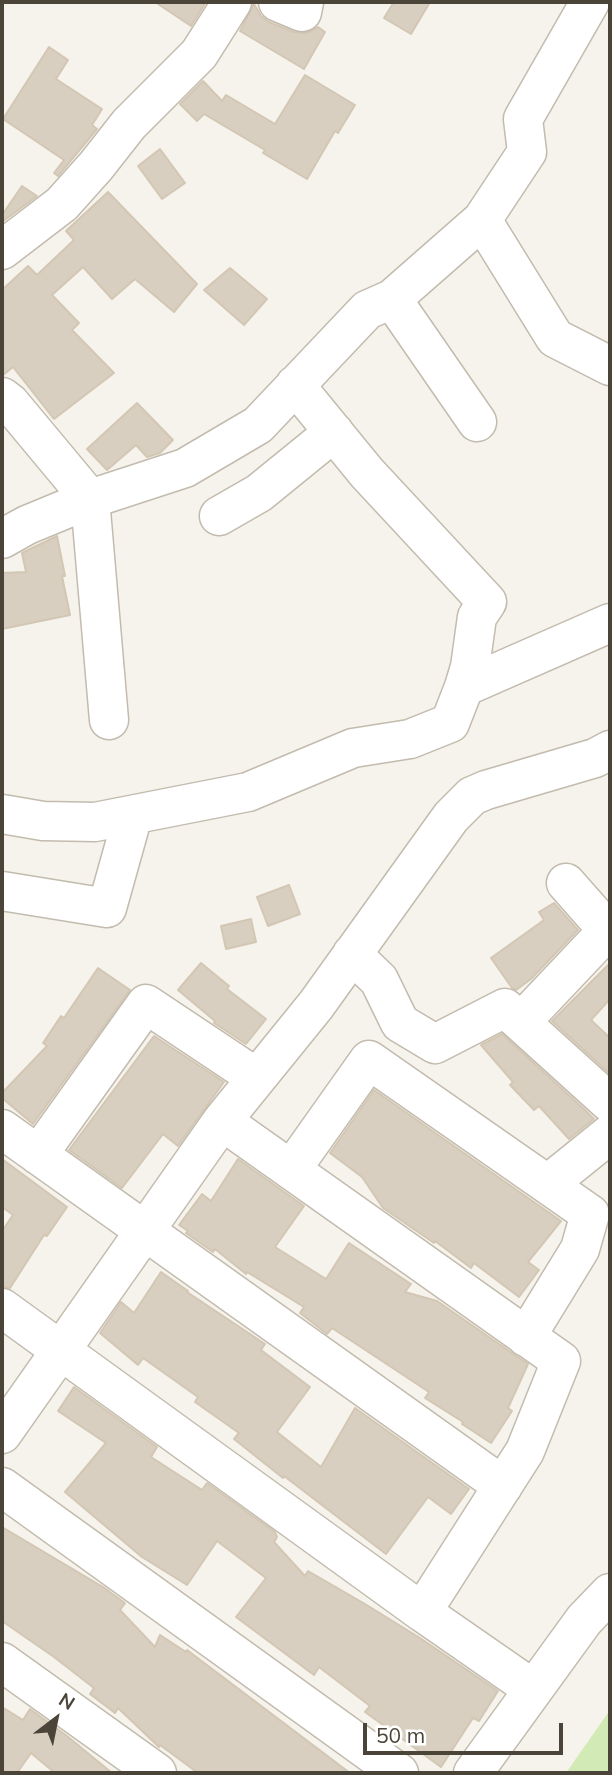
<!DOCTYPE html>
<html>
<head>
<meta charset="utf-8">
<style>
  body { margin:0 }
  #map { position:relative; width:612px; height:1775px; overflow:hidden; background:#f6f3ec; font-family:Mulish,sans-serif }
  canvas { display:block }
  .frame { position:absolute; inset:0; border:4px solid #4b4439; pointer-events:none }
  .north { position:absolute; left:21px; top:1684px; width:70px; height:70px; -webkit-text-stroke:5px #fff; paint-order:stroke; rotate:32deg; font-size:19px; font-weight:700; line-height:28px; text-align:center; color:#4b4439 }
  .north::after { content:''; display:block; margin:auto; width:24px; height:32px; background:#4b4439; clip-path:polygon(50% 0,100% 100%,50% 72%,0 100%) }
  .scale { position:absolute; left:363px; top:1723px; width:200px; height:32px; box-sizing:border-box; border:4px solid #4b4439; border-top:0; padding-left:9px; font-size:21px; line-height:24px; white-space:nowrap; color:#4b4439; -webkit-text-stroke:5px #fff; paint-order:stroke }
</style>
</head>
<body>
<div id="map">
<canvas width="612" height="1775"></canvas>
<div class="frame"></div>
<div class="north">N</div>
<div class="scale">50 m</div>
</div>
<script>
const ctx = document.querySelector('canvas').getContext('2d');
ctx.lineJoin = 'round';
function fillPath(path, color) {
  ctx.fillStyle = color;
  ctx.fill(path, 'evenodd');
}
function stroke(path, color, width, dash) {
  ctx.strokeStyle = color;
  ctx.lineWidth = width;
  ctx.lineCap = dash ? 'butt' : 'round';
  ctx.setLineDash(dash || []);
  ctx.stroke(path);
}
fillPath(new Path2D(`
  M610 1710V1773H566Z`), '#d2eab5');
const building = new Path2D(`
  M155 2H206L191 26Z
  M394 2H430L411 34 384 18Z
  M254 4 261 16 269 22 294 32 307 33 318 27 325 32 304 69 240 31Z
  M49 47 68 60 56 79 102 109 92 125 97 129 58 176 54 173 64 160 3 119Z
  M305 75 355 105 338 133 335 131 307 179 263 153 265 150 204 114 197 121 180 104 203 81 222 101 226 95 275 124Z
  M160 149 185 183 162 199 138 166Z
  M22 186 37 196 2 222V215Z
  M108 192 197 284 174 312 135 279 112 299 83 267 52 295 79 323 72 330 114 373 54 419 13 367 2 376V290L28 266 37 275 74 240 66 231Z
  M230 268 267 299 244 325 204 290Z
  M137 403 173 440 160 453 147 457 136 445 107 470 87 449Z
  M57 536 65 576H62L70 615 2 629V573L26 572 22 553Z
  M289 885 300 914 268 926 257 897Z
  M554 903 578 930 531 979 516 990 512 988 491 958 544 920 539 912Z
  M251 919 256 942 226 949 221 926Z
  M201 963 229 986 227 989 266 1019 246 1044 214 1023 215 1021 178 990Z
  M610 963V999L591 1020 610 1038V1074L552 1021Z
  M98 968 130 990 33 1124 2 1098V1093L47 1046 43 1043 61 1016 64 1018Z
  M502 1034 586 1111 594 1119 569 1139 539 1106 534 1110 510 1085 513 1082 481 1045Z
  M154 1036 224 1082 178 1146 163 1134 122 1188 69 1150Z
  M374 1090 561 1221 528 1262 539 1270 519 1297 474 1263 471 1268 435 1241 434 1243 383 1208 362 1177 330 1153Z
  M2 1159 67 1207 47 1236 44 1235 10 1288 2 1287V1231L13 1215 2 1207Z
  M238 1159 304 1206 275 1247 326 1279 349 1243 411 1284 405 1292 437 1301 528 1364 508 1408 512 1411 491 1443 462 1424 463 1422 425 1398 429 1392 332 1328 327 1334 300 1313 304 1307 247 1272 246 1274 215 1249 213 1252 186 1233 188 1231 179 1225 202 1194 211 1201Z
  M161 1272 188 1291 187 1292 265 1344 261 1350 310 1387 277 1432 321 1467 355 1408 469 1489 451 1514 428 1497 386 1554 284 1476 283 1478 234 1439 239 1433 195 1402 198 1397 143 1358 138 1365 100 1333 121 1302 134 1313Z
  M74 1387 157 1447 151 1457 202 1490 207 1483 275 1532 277 1537 274 1542 305 1576 308 1571 365 1604 420 1638 498 1691 479 1721 473 1718 441 1767 365 1712 370 1706 319 1667 314 1675 236 1617 266 1578 217 1541 187 1585 142 1557 65 1492 106 1443 58 1411Z
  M2 1527 103 1587 125 1603 120 1610 155 1647 160 1635 186 1652 187 1650 350 1773H198L160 1745 159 1747 118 1708 115 1713 90 1694 94 1688 54 1657 2 1621Z
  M2 1707 23 1720 30 1709 67 1736 112 1773H55L31 1753 17 1773H2Z`);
fillPath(building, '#d8cfc1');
stroke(building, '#d3c7b4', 2);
const minor = new Path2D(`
  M278 2 302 12 304 2
  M482 220 555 338 610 366
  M2 250 62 204 96 166 129 124 199 54 232 2
  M392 299 477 422
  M295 385 367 473 487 602 477 617 470 667 464 687
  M2 397 10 403 90 499 185 468 258 425 367 310 392 299 482 220 527 152 523 119 590 2
  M219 516 259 493 334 432
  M2 539 27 525 90 499 109 720
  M2 814 43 821 95 822 248 792 353 748 410 739 450 723 464 687 610 623
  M566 883 610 933
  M2 891 107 908 133 815
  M352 954 379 980 400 1023 435 1044 505 1008 610 1103
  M521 1022 608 930
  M222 1121 561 1361 525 1451 422 1612 533 1689
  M2 1129 503 1486
  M38 1155 146 1004 257 1078
  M291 1170 369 1060 590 1214 580 1249 526 1337
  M548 1184 610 1134
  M2 1308 422 1612
  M2 1434 222 1121 316 1005 451 817 472 796 486 790 595 758 610 750
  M2 1487 399 1773
  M2 1662 157 1773
  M473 1773 584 1620 610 1593`);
stroke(minor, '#c2bbae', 41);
stroke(minor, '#fff', 38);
</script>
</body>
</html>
